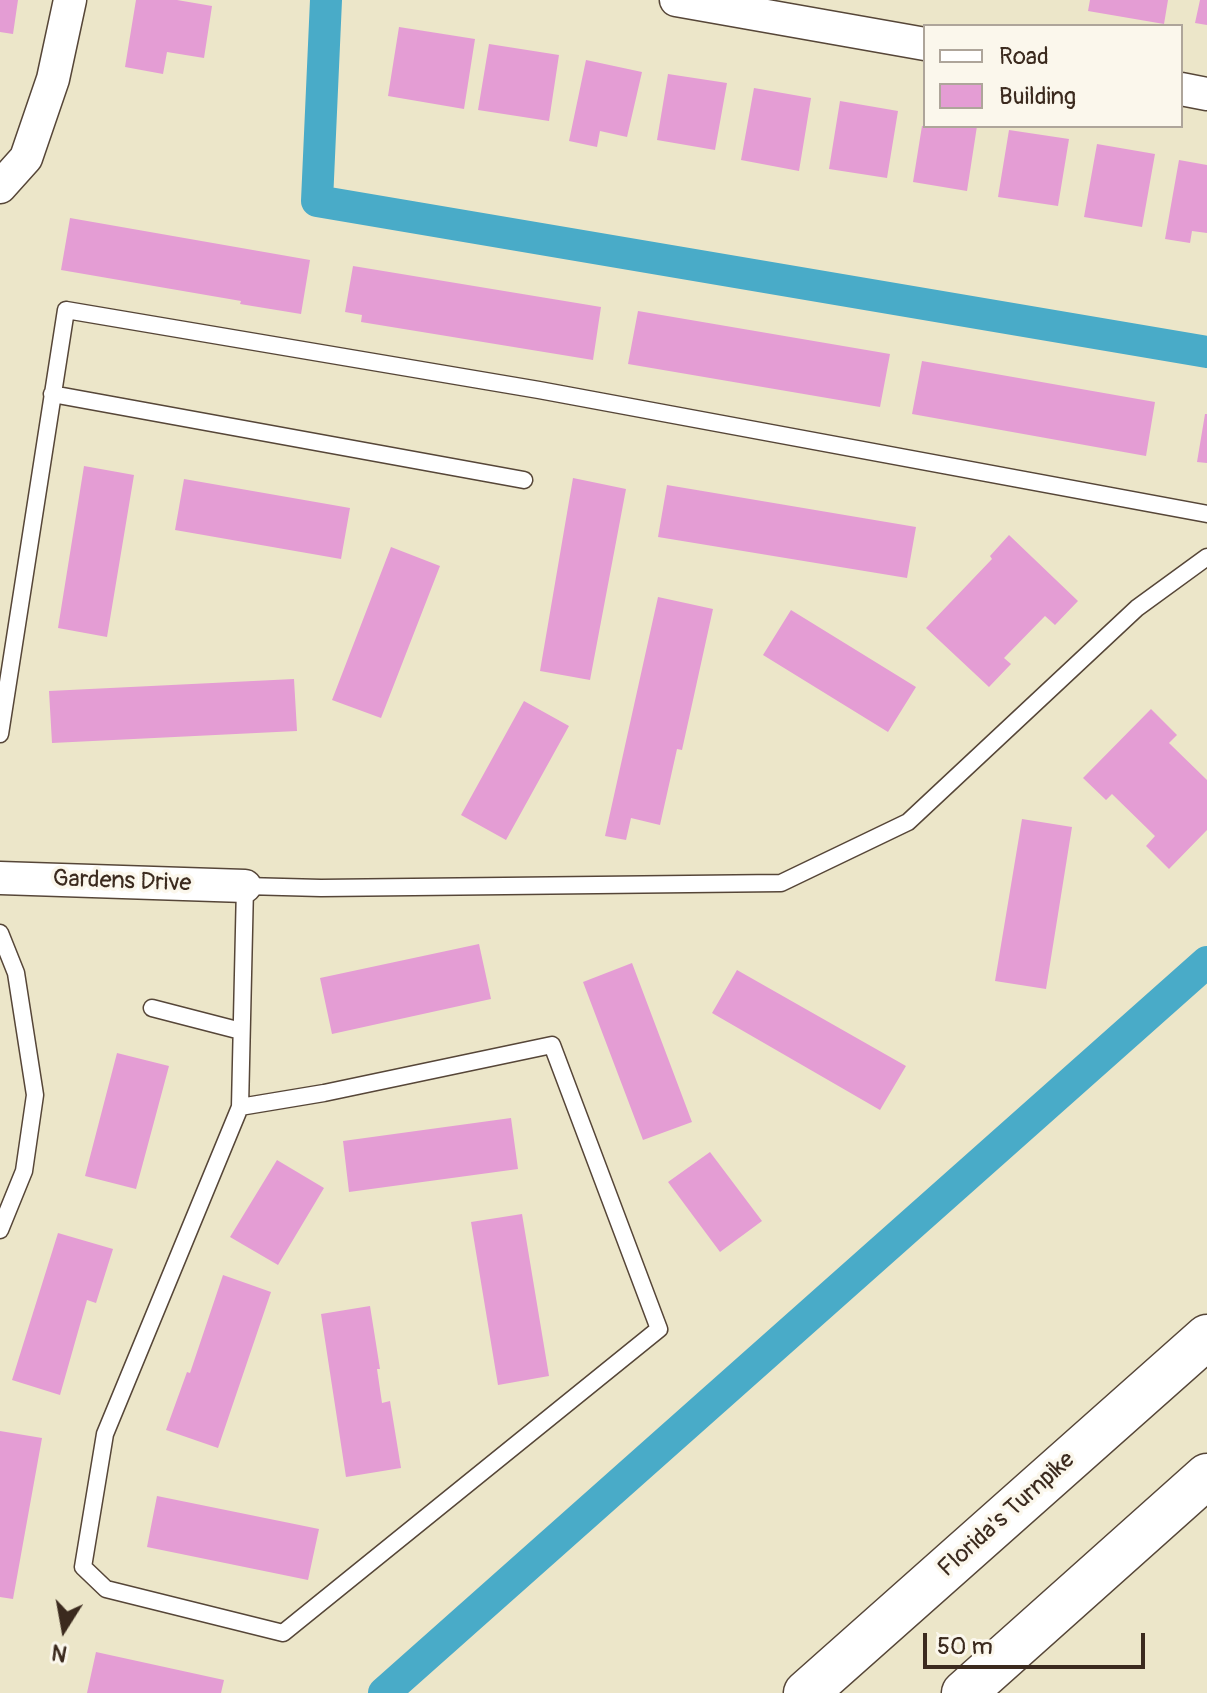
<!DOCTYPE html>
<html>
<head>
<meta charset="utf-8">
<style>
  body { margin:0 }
  #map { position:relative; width:1207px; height:1693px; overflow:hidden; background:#ece6c9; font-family:Pangolin,sans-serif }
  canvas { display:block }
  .legend { position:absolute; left:923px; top:24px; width:260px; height:104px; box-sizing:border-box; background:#fbf7ec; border:2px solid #aea59a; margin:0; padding:10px 14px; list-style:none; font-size:24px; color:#3b2a1e }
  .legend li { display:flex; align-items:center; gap:16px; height:40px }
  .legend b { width:40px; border:2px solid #aea59a }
  .north { position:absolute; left:24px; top:1589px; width:80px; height:80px; -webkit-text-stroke:6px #fbf7ec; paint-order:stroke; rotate:191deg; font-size:22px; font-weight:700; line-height:32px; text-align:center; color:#3b2a1e }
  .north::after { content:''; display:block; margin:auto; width:28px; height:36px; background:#3b2a1e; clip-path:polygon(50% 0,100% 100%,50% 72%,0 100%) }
  .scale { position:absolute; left:923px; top:1633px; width:222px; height:36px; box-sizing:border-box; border:4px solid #3b2a1e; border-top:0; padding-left:10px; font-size:24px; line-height:28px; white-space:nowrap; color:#3b2a1e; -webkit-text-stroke:6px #fbf7ec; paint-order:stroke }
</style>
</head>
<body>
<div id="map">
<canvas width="1207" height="1693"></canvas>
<ul class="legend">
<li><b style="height:10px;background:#fff"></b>Road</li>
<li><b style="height:22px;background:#e49dd4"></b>Building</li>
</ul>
<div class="north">N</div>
<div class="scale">50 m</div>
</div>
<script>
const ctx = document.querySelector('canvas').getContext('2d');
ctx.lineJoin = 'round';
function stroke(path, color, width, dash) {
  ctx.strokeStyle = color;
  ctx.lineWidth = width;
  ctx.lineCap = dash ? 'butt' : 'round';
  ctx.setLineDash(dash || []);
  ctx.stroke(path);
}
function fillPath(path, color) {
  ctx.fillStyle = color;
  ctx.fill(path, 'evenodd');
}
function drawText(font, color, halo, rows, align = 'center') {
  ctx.font = font + ' Pangolin,sans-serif';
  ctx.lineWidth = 7;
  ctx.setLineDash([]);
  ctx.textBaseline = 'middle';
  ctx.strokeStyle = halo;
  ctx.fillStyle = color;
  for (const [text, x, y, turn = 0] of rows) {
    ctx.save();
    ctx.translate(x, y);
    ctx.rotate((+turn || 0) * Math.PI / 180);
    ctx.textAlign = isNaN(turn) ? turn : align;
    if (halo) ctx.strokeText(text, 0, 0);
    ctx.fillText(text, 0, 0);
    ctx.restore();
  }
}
stroke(new Path2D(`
  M326 0 317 201 1207 352
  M384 1693 1207 962`), '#49abc8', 32);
fillPath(new Path2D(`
  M0 0H18L13 34 0 32Z
  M136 0H177L212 6 204 58 167 52 163 74 125 67Z
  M1090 0H1168L1164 24 1088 11Z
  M1200 0H1207V25L1195 23Z
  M399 27 475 39 464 109 388 96Z
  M489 44 559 55 549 121 478 110Z
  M586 60 642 72 627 137 600 131 597 147 569 141Z
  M668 74 727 83 715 150 657 140Z
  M754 88 811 98 799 171 741 160Z
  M840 101 898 111 887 178 829 169Z
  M922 126H977L967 191 913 182Z
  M1009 130 1069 139 1058 206 998 197Z
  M1097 144 1155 154 1142 227 1084 217Z
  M1179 160 1207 165V233L1192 231 1190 243 1165 239Z
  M70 218 310 260 301 314 240 304 241 301 61 270Z
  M353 266 601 307 593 360 361 322 362 315 345 312Z
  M638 311 890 354 880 407 628 364Z
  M922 361 1155 402 1146 456 912 414Z
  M1205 414H1207V463L1197 462Z
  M84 466 134 475 107 637 58 628Z
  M573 478 626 489 590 680 540 671Z
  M184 479 350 508 341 559 175 530Z
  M667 485 916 527 907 578 658 537Z
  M1009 535 1078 601 1055 625 1045 616 1004 658 1011 664 989 687 926 628 992 559 990 556Z
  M391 547 440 566 381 718 332 700Z
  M658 597 713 609 682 750 677 749 660 825 631 818 626 840 605 836Z
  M791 610 916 687 888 732 763 655Z
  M294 679 297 731 52 743 49 691Z
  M524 701 569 726 506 840 461 815Z
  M1151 709 1177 735 1169 743 1207 780V830L1169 869 1146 846 1155 836 1112 794 1106 800 1083 778Z
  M1022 819 1072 827 1046 989 995 981Z
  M479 944 491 999 332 1034 320 978Z
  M632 963 692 1122 643 1140 583 982Z
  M737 970 906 1066 880 1110 712 1013Z
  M117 1053 169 1066 136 1189 85 1176Z
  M511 1118 518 1169 349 1192 343 1141Z
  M710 1152 762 1221 720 1252 668 1182Z
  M277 1160 324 1188 278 1265 230 1237Z
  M522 1214 549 1376 498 1385 471 1222Z
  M58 1233 113 1249 96 1303 87 1300 60 1395 12 1380Z
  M223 1275 271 1292 218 1448 166 1430 187 1372 190 1373Z
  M370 1306 380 1369H377L382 1403 390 1401 401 1468 346 1477 321 1314Z
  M0 1431 42 1438 13 1599 0 1597Z
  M157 1496 319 1529 308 1580 147 1547Z
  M96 1652 224 1680 221 1693H87Z`), '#e49dd4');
const lane = new Path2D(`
  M52 394 524 480
  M0 734 66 310 539 390 1207 514
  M0 933 16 973 35 1095 24 1171 0 1230
  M152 1008 241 1031
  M552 1045 659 1329 283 1633 106 1589 83 1567 105 1434 240 1107 324 1093Z
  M240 1107 245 886 321 888 781 883 908 822 1137 608 1207 557`);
const street = new Path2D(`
  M676 0 925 44
  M1181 89 1207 94
  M0 187 26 158 53 79 70 0
  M0 878 245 886`);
const highway = new Path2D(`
  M806 1693 1207 1337
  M964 1693 1207 1476`);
stroke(lane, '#564638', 19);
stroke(street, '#564638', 35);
stroke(highway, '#564638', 47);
stroke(lane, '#fff', 16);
stroke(street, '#fff', 32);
stroke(highway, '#fff', 44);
drawText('24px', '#3b2a1e', '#fbf7ec', [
  ["Gardens Drive",122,882,2],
  ["Florida's Turnpike",1007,1515,-42]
]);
</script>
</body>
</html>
